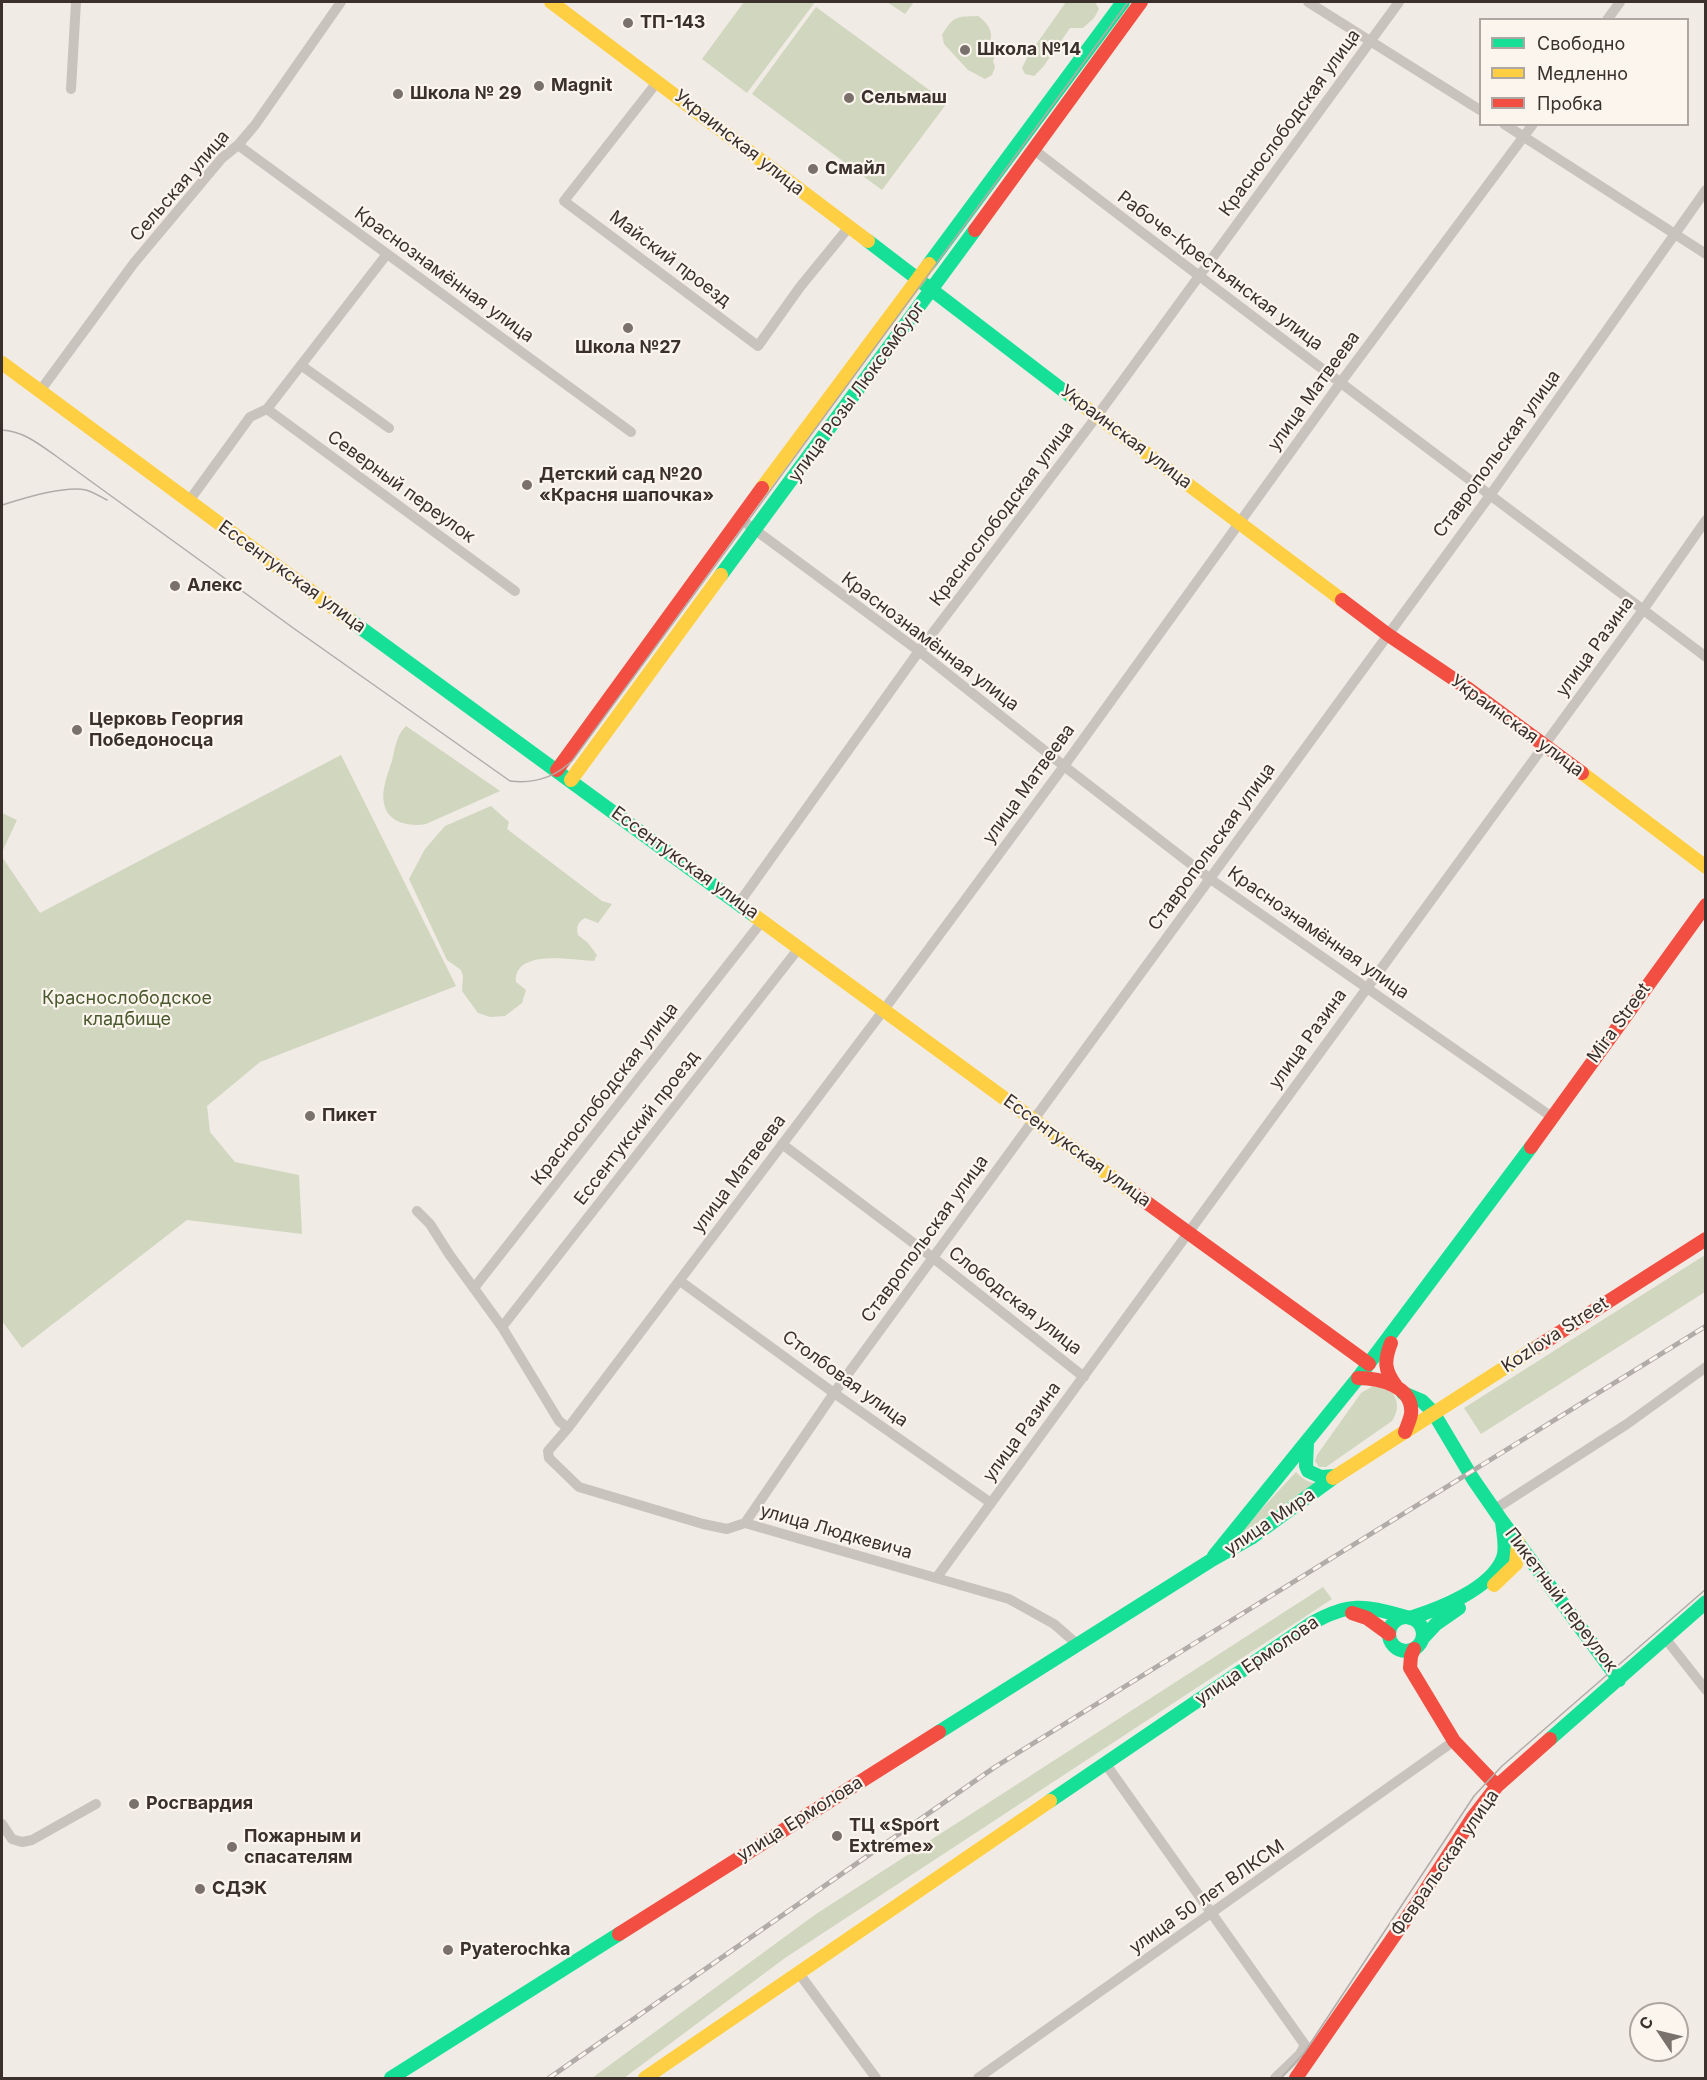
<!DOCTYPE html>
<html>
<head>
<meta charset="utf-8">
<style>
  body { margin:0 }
  #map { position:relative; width:1707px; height:2080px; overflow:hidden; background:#f0ebe5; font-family:Inter,sans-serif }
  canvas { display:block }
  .frame { position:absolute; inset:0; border:3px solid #3b302b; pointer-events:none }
  .legend { position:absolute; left:1479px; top:18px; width:210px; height:108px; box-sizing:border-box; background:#fbf5ee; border:2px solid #aea6a0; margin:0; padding:8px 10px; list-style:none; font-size:18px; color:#3b302b }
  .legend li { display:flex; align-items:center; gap:12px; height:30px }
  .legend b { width:30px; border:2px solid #aea6a0 }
  .north { position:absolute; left:1629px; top:2002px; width:60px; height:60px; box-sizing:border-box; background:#fbf5ee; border:2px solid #aea6a0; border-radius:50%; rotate:305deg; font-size:16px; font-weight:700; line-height:24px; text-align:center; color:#3b302b }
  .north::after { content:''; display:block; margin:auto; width:21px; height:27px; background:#7a716c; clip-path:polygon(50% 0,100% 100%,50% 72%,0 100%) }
</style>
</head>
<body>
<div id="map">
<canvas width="1707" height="2080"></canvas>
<div class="frame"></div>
<ul class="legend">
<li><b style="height:8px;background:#16e098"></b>Свободно</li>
<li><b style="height:8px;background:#ffcf43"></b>Медленно</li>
<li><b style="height:8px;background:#f24e42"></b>Пробка</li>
</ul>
<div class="north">С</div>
</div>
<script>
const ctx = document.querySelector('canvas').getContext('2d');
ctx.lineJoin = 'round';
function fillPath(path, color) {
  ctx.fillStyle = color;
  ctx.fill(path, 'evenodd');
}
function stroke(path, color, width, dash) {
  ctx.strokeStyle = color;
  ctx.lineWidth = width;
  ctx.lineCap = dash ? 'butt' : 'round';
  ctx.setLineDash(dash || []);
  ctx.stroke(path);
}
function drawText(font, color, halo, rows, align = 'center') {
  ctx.font = font + ' Inter,sans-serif';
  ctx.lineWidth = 4.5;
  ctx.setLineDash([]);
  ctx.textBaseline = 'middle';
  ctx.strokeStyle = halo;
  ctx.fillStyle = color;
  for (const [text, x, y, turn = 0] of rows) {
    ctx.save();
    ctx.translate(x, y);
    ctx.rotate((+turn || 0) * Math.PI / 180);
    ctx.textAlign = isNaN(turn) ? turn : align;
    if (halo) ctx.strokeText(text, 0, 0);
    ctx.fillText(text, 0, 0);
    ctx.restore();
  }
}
fillPath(new Path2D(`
  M744 2H815L747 93 702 59Z
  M887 2H914L905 14Z
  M1066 2H1095L1099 9 1094 18 1083 28H1070L1043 67 1034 76 1025 74 1022 68 1028 56Z
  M816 7 947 103 882 190 752 94Z
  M978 16C988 23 995 33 989 45L997 52 993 61 995 67 992 75 985 79 968 70 944 44 942 35C954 15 956 17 978 16Z
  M406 726 500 791 426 824C410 827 387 823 384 803 381 790 388 773 392 761 395 748 396 736 406 726Z
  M341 755 456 986 260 1062 207 1106 210 1132 235 1162 299 1175 302 1234 187 1220 22 1348 2 1321V857L40 913Z
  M491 806 509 822 507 829 602 901 612 904 598 923 585 918C577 923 576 927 578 935L588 943 597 955 594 961C574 960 513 948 516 982L526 990 522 1003 505 1016 490 1017 478 1013 462 991 463 976 461 970 447 960 409 879 425 849 445 826Z
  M2 813 17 820 2 852Z
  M1705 1255V1292L1481 1434 1464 1408Z
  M1375 1385 1393 1393C1399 1404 1398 1411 1392 1421L1326 1467H1319L1315 1461 1317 1455 1361 1393Z
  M1296 1472C1304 1480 1308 1483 1320 1483L1296 1496 1230 1543Z
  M1323 1587 1332 1599 785 1958 624 2078H592L816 1914Z`), '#d1d6bf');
stroke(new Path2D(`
  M1308 2 1480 110
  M1607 20 1620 2
  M658 81 564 201 758 346 800 287 849 227
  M71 89 76 2
  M1504 124 1706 254
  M238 145 631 432
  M1033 149C1255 320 1481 488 1706 657
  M302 366 389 428
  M40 391 134 263 222 158 238 145 255 125 341 2
  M267 409 515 591
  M189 501 250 417 267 409 387 254
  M739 518 919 651 1064 766 1209 878 1552 1117
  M739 903 919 651 1097 416 1399 2
  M782 1144 932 1257 1084 1377
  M417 1211 430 1224 449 1254 502 1327 559 1421 568 1428
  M680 1281 834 1393 991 1503
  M474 1288 763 920
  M502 1327 799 948
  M1495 1509 1627 1424 1706 1367
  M745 1523 834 1393 1491 494 1706 190
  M937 1577 1643 610 1706 520
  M1665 1638 1706 1690
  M1077 1644 1054 1624 1009 1599 745 1523 727 1529 703 1524 579 1487 549 1458 548 1451 568 1428 883 1011 1064 766 1341 382 1533 124
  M1105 1763 1305 2045 1300 2054 1275 2078
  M2 1824 12 1839 22 1842 32 1840 96 1804
  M798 1972 876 2078
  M978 2078 1454 1741`), '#c9c3be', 10);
stroke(new Path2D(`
  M868 241 1073 398
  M929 264 1123 2
  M721 575 975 230
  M350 620 755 916
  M1403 1393 1422 1401 1433 1412 1473 1479 1502 1521 1619 1680
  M1307 1443 1306 1466 1308 1471 1321 1477 1336 1476
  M1214 1556 1358 1378 1531 1147
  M1389 1634a17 17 0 1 1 34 0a17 17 0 1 1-34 0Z
  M1410 1618C1439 1609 1491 1589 1503 1558 1507 1547 1503 1533 1502 1521
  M1422 1639 1436 1624 1459 1608
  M939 1732 1210 1561 1251 1538 1333 1478
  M1550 1739 1706 1602
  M1050 1801 1312 1623C1351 1601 1365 1606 1406 1617
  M391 2078 619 1934`), '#16e098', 14);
stroke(new Path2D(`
  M551 2 868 241
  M2 363 350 620
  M1073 398 1342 600
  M762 488 929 264
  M1582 773 1706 867
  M571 780 721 575
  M755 916 1135 1194
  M1333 1478 1537 1347
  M1494 1585 1516 1564 1518 1542
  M645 2078 1050 1801`), '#ffcf43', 14);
stroke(new Path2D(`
  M975 230 1141 2
  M1342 600 1387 634 1467 688 1582 773
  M557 770 762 488
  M1531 1147 1706 905
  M1135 1194 1369 1364
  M1391 1343C1384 1361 1384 1370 1396 1386
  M1537 1347 1706 1239
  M1358 1378C1379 1378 1414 1386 1411 1414 1410 1420 1407 1426 1405 1432
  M1352 1613 1367 1618 1389 1634
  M1414 1649 1411 1656 1410 1668 1454 1741 1497 1786
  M619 1934 939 1732
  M1296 2078 1419 1900 1473 1817 1497 1786 1550 1739`), '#f24e42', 14);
stroke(new Path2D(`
  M2 430C23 431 39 444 56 456L296 630 510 781C534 784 554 778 572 761L1128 2
  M2 505C22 499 65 485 86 490 93 492 101 497 107 500
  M1281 2078 1304 2053 1474 1796 1502 1766 1706 1589`), '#b1aca8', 1.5);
const rail = new Path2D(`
  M549 2078 995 1767 1706 1326`);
stroke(rail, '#b1aca8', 5);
stroke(rail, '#fbf5ee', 3, [9]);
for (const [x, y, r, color] of [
  [628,23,6,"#7a716c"],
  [965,50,6,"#7a716c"],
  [539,86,6,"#7a716c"],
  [398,94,6,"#7a716c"],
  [849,98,6,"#7a716c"],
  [813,169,6,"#7a716c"],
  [628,328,6,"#7a716c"],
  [527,485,6,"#7a716c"],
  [175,586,6,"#7a716c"],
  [77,730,6,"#7a716c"],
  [310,1116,6,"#7a716c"],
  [134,1804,6,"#7a716c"],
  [837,1836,6,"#7a716c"],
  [232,1847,6,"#7a716c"],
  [200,1889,6,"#7a716c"],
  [448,1950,6,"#7a716c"]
]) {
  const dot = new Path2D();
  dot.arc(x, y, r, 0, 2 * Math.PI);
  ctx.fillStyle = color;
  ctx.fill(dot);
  stroke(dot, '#fbf5ee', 2);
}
drawText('bold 18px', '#3b302b', '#fbf5ee', [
  ["ТП-143",640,23],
  ["Школа №14",977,50],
  ["Magnit",551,86],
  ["Школа № 29",410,94],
  ["Сельмаш",861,98],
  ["Смайл",825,169],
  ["Школа №27",628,348,"center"],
  ["Детский сад №20",539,475],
  ["«Красня шапочка»",539,496],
  ["Алекс",187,586],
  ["Церковь Георгия",89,720],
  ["Победоносца",89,741],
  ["Пикет",322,1116],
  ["Росгвардия",146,1804],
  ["ТЦ «Sport",849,1826],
  ["Extreme»",849,1847],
  ["Пожарным и",244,1837],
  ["спасателям",244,1858],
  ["СДЭК",212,1889],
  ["Pyaterochka",460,1950]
], 'left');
drawText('18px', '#3b302b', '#fbf5ee', [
  ["Краснослободская улица",1290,123,-54],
  ["Украинская улица",739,143,38],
  ["Сельская улица",180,186,-49],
  ["Майский проезд",670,259,37],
  ["Рабоче-Крестьянская улица",1220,271,37],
  ["Краснознамённая улица",444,275,36],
  ["улица Матвеева",1314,391,-54],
  ["улица Розы Люксембург",857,392,-54],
  ["Украинская улица",1126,437,37],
  ["Ставропольская улица",1497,454,-54],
  ["Северный переулок",401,487,36],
  ["Краснослободская улица",1002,514,-53],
  ["Ессентукская улица",292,577,36],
  ["Краснознамённая улица",930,642,37],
  ["улица Разина",1595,647,-54],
  ["Украинская улица",1517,726,36],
  ["улица Матвеева",1029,784,-54],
  ["Ставропольская улица",1212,847,-54],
  ["Ессентукская улица",685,863,36],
  ["Краснознамённая улица",1318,933,35],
  ["Mira Street",1619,1023,-54],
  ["улица Разина",1308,1039,-54],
  ["Краснослободская улица",605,1094,-52],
  ["Ессентукский проезд",637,1128,-52],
  ["Ессентукская улица",1077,1151,36],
  ["улица Матвеева",739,1174,-53],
  ["Ставропольская улица",925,1239,-54],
  ["Слободская улица",1015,1301,38],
  ["Kozlova Street",1555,1335,-33],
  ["Столбовая улица",845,1379,36],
  ["улица Разина",1022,1432,-54],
  ["улица Мира",1270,1522,-34],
  ["улица Людкевича",836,1532,16],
  ["Пикетный переулок",1561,1600,53],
  ["улица Ермолова",1257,1661,-34],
  ["улица Ермолова",800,1819,-32],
  ["Февральская улица",1445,1863,-55],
  ["улица 50 лет ВЛКСМ",1207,1897,-35]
]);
drawText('18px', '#4a5a2e', '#fbf5ee', [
  ["Краснослободское",127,999],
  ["кладбище",127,1020]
]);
</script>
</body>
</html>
